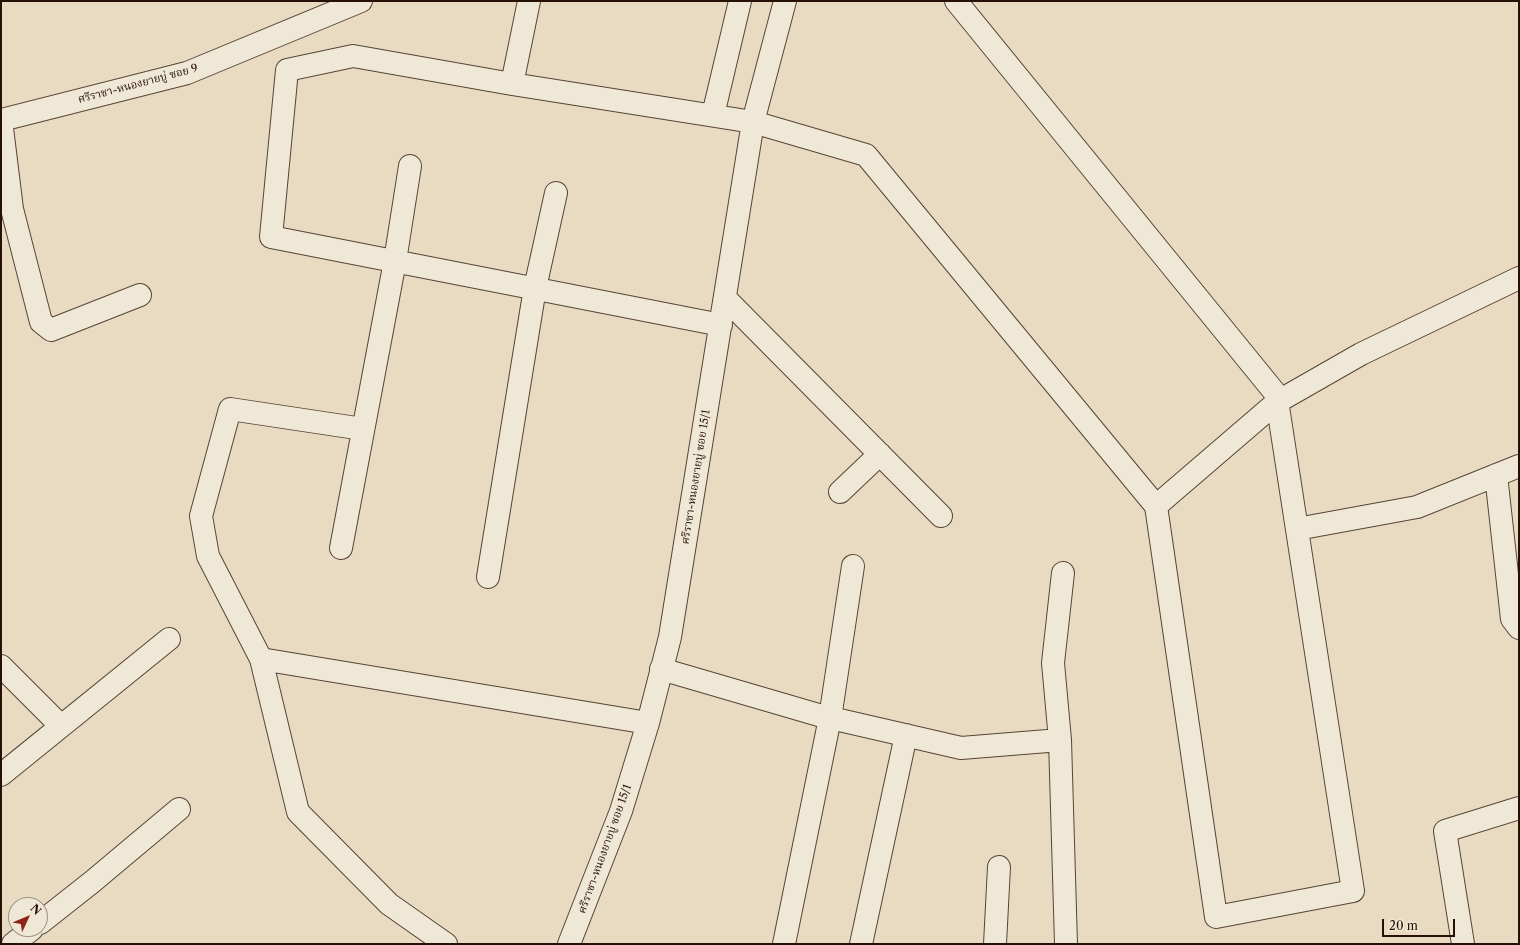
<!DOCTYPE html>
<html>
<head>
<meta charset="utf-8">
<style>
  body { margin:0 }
  #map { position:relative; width:1520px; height:945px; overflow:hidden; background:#e8dbc2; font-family:"Libre Caslon Text",serif }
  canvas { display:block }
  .frame { position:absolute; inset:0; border:2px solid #271107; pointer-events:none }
  .north { position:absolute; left:8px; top:897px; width:40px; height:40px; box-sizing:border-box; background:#f0e8d7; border:1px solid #a09284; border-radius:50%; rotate:46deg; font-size:11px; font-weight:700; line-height:16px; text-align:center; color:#271107 }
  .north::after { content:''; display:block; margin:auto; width:14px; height:18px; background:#8f2418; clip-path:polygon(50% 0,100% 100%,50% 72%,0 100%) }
  .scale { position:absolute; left:1382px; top:919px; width:73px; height:18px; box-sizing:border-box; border:2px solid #271107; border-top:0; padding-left:5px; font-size:12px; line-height:14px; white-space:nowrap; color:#271107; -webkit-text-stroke:3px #f0e8d7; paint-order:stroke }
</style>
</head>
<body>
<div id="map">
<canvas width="1520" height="945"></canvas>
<div class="frame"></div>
<div class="north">N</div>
<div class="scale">20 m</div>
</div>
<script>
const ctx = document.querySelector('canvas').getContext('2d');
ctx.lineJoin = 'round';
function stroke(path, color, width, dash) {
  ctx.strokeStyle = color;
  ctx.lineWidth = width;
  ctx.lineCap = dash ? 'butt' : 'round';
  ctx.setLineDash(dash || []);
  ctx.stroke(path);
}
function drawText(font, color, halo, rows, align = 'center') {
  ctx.font = font + ' "Libre Caslon Text","Noto Serif Thai",serif';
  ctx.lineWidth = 3;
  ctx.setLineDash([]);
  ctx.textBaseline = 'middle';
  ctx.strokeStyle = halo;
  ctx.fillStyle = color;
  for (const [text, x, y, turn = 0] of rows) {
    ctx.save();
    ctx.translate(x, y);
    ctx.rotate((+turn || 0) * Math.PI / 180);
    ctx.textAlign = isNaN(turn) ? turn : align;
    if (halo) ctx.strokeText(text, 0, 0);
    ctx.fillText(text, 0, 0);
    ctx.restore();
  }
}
const minor = new Path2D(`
  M512 84 529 1
  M713 115 740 1
  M1 120 187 73 361 1
  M1 120 12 209 41 322 51 330 140 295
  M725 298 941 516
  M721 325 271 237 287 70 353 56 512 84 753 122 866 155 1156 506 1216 917 1353 891 1276 394 956 1
  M363 429 230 409 201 516 208 556 261 659 298 812 389 904 446 944
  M1496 475 1512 619 1519 628
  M840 492 880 454
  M1156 506 1277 402 1361 354 1519 278
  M1297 529 1417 507 1519 466
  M341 548 395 261 410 166
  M1063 573 1053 663 1060 740 1066 944
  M488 577 535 288 556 193
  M261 659 648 723
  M1 666 61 726
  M661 669 822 716 961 748 1060 740
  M1 775 169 639
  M40 923 92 882 179 809
  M13 944 32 929
  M569 944 621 811 648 723 670 637 753 122 785 1
  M784 944 830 718 853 566
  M861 944 906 735
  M995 944 999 867
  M1463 944 1445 831 1519 808`);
stroke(minor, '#574436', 24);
stroke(minor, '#f0e8d7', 22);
drawText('11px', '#271107', '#f0e8d7', [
  ["ศรีราชา-หนองยายบู่ ซอย 9",138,84,-15],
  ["ศรีราชา-หนองยายบู่ ซอย 15/1",696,477,-81],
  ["ศรีราชา-หนองยายบู่ ซอย 15/1",605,849,-70]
]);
</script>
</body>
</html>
